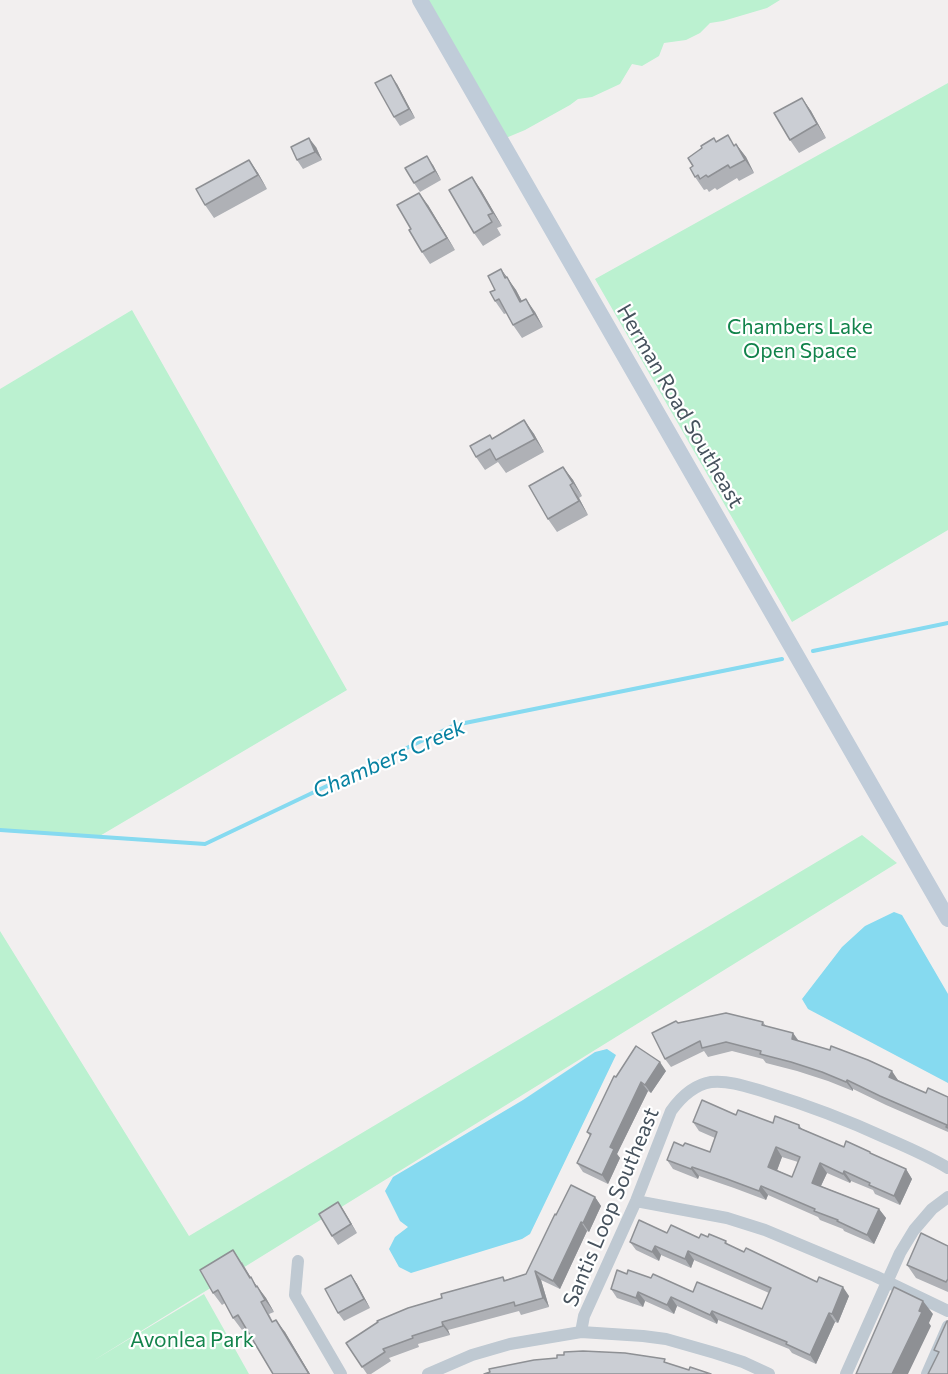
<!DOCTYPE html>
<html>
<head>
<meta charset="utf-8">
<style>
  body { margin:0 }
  canvas { display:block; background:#f2efef }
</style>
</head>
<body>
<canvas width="948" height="1374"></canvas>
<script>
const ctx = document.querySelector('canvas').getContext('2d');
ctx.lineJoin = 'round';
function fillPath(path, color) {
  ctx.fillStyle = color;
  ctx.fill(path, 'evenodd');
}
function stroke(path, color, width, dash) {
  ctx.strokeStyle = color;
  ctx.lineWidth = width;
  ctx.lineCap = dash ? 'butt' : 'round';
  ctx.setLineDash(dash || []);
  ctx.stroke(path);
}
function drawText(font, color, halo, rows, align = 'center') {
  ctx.font = font + ' Commissioner,sans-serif';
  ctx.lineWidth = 4.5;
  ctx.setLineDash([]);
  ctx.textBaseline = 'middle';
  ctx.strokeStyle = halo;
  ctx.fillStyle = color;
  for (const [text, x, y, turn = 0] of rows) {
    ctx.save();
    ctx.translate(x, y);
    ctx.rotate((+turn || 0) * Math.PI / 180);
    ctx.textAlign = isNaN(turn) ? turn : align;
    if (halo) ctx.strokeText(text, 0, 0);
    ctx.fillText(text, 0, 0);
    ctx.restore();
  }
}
fillPath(new Path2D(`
  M420 0H780L767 8 723 21 710 23 700 33 686 40 664 43 659 56 642 66 632 64 620 84 592 97 578 99 570 105 525 130 501 140Z
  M948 83V530L792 622 595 279Z
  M132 310 347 690 98 837 0 830V389Z
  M862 835 897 863 91 1362 204 1294 249 1374H0V931L189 1236Z`), '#bbf1d0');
fillPath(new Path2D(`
  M894 912 902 915 948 994V1083L808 1009 802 999 842 947 865 926Z
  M607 1049 616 1055 530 1234 522 1239 411 1273 399 1267 389 1249 395 1237 408 1227 400 1221 385 1191 393 1177 523 1100 595 1052Z`), '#86daf0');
stroke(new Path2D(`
  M813 651 948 623
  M0 830 205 844 455 725 782 659`), '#86daf0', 4);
stroke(new Path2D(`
  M636 1201 727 1218 765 1230 875 1276 948 1311
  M298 1261 295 1295 341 1374
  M581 1332 584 1316 636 1201 671 1111C681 1097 693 1085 711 1082 729 1080 748 1087 765 1092 807 1105 847 1120 886 1138 907 1147 928 1156 948 1168
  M428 1374 472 1355 510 1344 581 1332 643 1336 666 1339 715 1353 743 1362 769 1374
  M846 1374 900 1253 914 1230 932 1209 948 1197
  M927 1374 948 1326`), '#bfc9d2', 12);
stroke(new Path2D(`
  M420 0 948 919`), '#c0ccd9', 16);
fillPath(new Path2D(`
  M397 84 415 118 400 126 394 117Z
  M802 98 811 111 826 138 799 153 790 140Z
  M716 142 735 145 736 144 746 157 754 173 739 181 737 178 717 190 715 188 709 192 707 189 704 190 695 177 693 166Z
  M316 147 322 160 303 169 297 160Z
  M249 160 258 173 267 189 214 218 205 205Z
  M433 165 441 180 420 192 414 183Z
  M481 190 502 226 497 228 501 235 483 246 474 233Z
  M428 205 455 250 430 264 422 252 411 229Z
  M501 269 516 290 522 301 535 312 543 327 522 338 513 325 507 313 504 314 495 301V290Z
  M524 420 534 434 544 452 506 473 498 462 485 470 476 457 493 438Z
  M563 467 573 480 582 496 579 498 588 515 557 532 548 519Z
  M763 1022 766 1026 793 1033 799 1041 898 1080 926 1093 948 1097V1132L886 1105 853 1089V1091L828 1081 797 1071 766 1063 763 1059 732 1051 708 1057 704 1051 671 1067 665 1059 678 1023Z
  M666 1071 651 1093 648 1091 617 1154 620 1158 608 1184 583 1172 577 1163 590 1136 587 1132 616 1077Z
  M736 1115 773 1123 799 1125 802 1129 844 1147 872 1155 906 1169 912 1179 900 1205 875 1194 873 1190 851 1181 850 1183 827 1173 821 1186 879 1209 886 1218 874 1244 844 1231 843 1229 820 1220 818 1217 768 1195 766 1200 734 1188 699 1176 698 1179 673 1169 667 1160 683 1146 710 1152 715 1138 699 1131 693 1122ZM782 1157 798 1162 792 1177 777 1170Z
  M595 1197 601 1206 589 1232 587 1231 560 1289 541 1280 549 1307 521 1315 519 1311 448 1330 450 1335 418 1344 419 1347 389 1358 391 1361 371 1374H367L346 1343 442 1298 503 1277 505 1280 526 1274 556 1215Z
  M338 1202 357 1233 338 1245 332 1236Z
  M667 1233 699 1238 708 1237 726 1241 728 1245 849 1296 838 1323 835 1322 816 1364 792 1353 789 1349 718 1320 717 1324 677 1306 674 1314 645 1301 643 1307 617 1298 611 1289 627 1274 651 1278 693 1292 762 1309 769 1293 694 1260 691 1268 661 1255 659 1261 636 1250 630 1242Z
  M948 1246V1292L916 1278 907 1265Z
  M242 1262 251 1278 266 1298 274 1312 269 1314 273 1322 285 1332 310 1374H273L245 1328 242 1330 233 1318 225 1303 222 1305 213 1293Z
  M351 1275 357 1284 370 1308 344 1321 338 1313Z`), '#afb1b6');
fillPath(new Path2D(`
  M391 75 397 84 415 118 409 109Z
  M802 98 811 111 826 138 817 124Z
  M309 138 316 147 322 160 315 152Z
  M736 144 746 157 754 173 745 160Z
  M427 156 433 165 441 180 435 171Z
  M249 160 258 173 267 189 258 175Z
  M472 177 481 190 502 226 493 213Z
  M419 193 428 205 455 250 447 238Z
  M501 269 516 290 529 315 520 302Z
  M526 299 535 312 543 327 534 314Z
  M524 420 534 434 544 452 535 439Z
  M563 467 573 480 582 496 573 483Z
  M570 485 579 498 588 515 579 501Z
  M793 1033 799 1042 792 1039Z
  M660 1062 666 1071 651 1093 645 1085Z
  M892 1071 898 1080 896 1086 889 1077Z
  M847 1080 853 1089V1091L846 1082Z
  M641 1082 648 1091 617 1154 620 1158 608 1184 602 1175 610 1147Z
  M776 1147 782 1157 775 1176 768 1167Z
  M820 1163 827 1173 818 1192 812 1183Z
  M692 1167 699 1176 698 1179 691 1169Z
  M906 1169 912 1179 900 1205 894 1196Z
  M844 1171 851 1181 850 1183 843 1174Z
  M761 1186 768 1195 766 1200 759 1191Z
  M595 1197 601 1206 589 1232 583 1223Z
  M338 1202 344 1211 357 1233 351 1224Z
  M879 1209 886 1218 874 1244 867 1235Z
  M581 1222 587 1231 560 1289 553 1281Z
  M655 1246 661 1255 659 1261 652 1252Z
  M233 1250 259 1290 264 1299 250 1278Z
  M688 1251 694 1260 691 1268 685 1259Z
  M535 1271 541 1280 549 1307 543 1298Z
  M351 1275 357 1284 370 1308 364 1299Z
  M257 1286 266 1298 274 1312 265 1300Z
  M843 1287 849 1296 838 1323 832 1314Z
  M638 1292 645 1301 643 1307 636 1298Z
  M671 1297 677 1306 674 1314 667 1305Z
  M923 1301 933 1314 929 1323 931 1326 908 1374H892Z
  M712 1311 718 1320 717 1324 710 1315Z
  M829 1313 835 1322 816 1364 810 1355Z
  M276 1320 285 1332 310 1374H309Z
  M442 1322 448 1330 450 1335 443 1326Z`), '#8e9094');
const building = new Path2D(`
  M391 75 409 109 394 117 375 83Z
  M802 98 817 124 790 140 774 113Z
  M728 135 734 146 736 144 745 160 730 168 728 165 708 177 706 175 700 179 698 175 695 177 690 168 693 166 688 158 702 148 701 146 714 138 716 142Z
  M309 138 315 152 297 160 291 147Z
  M427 156 435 171 414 183 405 168Z
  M249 160 258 175 205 205 196 189Z
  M472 177 493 213 488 215 492 222 474 233 449 190Z
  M419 193 447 238 422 252 409 230 411 229 397 205Z
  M501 269 505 278 507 277 520 302 526 299 534 314 513 325 499 299 495 301 490 292 495 290 488 276Z
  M524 420 535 439 496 460 490 449 476 457 470 446 490 435 492 439Z
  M563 467 573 483 570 485 579 501 548 519 529 486Z
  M726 1013 763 1022 762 1025 793 1033 792 1039 830 1050 831 1046 868 1060 892 1071 889 1077 926 1093 928 1088 948 1097V1128L946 1127 947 1125 880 1096 847 1080 846 1082 822 1072 791 1062 760 1054 761 1051 726 1042 702 1048 700 1041 665 1059 652 1033 676 1021 678 1023Z
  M636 1046 660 1062 645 1085 641 1082 610 1147 614 1149 602 1175 577 1163 591 1134 587 1132 614 1076 616 1077Z
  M702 1100 736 1115 738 1110 773 1123 775 1116 799 1125V1128L844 1147 846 1141 870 1152V1153L906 1169 894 1196 869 1185 870 1183 844 1171 843 1174 820 1163 812 1183 879 1209 867 1235 837 1221 838 1220 814 1211 815 1209 761 1186 759 1191 727 1179 692 1167 691 1169 667 1160 674 1142 683 1146 685 1143 710 1152 717 1132 693 1122ZM776 1147 800 1157 792 1177 768 1167Z
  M571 1185 595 1197 583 1223 581 1222 553 1281 535 1271 543 1298 515 1306 514 1302 442 1322 443 1326 412 1336 413 1338 383 1349 385 1352 362 1367 346 1343 378 1322 377 1321 408 1308 442 1298 441 1294 503 1277 504 1281 526 1274 555 1214 556 1215Z
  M338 1202 351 1224 332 1236 319 1214Z
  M639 1220 667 1233 671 1225 699 1238 701 1234 708 1237 709 1234 726 1241 725 1243 744 1252 746 1248 817 1282 819 1277 843 1287 832 1314 829 1313 810 1355 786 1344 787 1342 712 1311 710 1315 671 1297 667 1305 638 1292 636 1298 611 1289 617 1270 627 1274 628 1270 651 1278 653 1274 693 1292 697 1282 762 1309 771 1288 688 1251 685 1259 655 1246 652 1252 630 1242Z
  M921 1233 948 1246V1279L946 1282 907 1265Z
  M233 1250 250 1278 251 1277 256 1287 257 1286 265 1300 261 1302 272 1322 276 1320 309 1374H273L238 1315 233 1318 218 1290 213 1293 200 1270Z
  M351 1275 364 1299 338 1313 325 1289Z
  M894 1287 923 1301 919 1311 922 1312 892 1374H856Z
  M947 1321H948V1374H928L939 1352 934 1350Z
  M583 1351 625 1353 665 1359 664 1362 689 1370 690 1367 711 1374H484L490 1372 489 1369 534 1360 557 1358V1355H564V1352Z`);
fillPath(building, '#cbced4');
stroke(building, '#8e9094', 1.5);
drawText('21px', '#12834b', '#fff', [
  ["Chambers Lake",800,327],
  ["Open Space",800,351],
  ["Avonlea Park",192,1340]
]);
drawText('21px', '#46525d', '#fff', [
  ["Herman Road Southeast",680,406,60],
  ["Santis Loop Southeast",611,1207,-67]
]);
drawText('italic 22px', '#0681a1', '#fff', [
  ["Chambers Creek",389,759,-24]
]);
</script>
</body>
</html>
